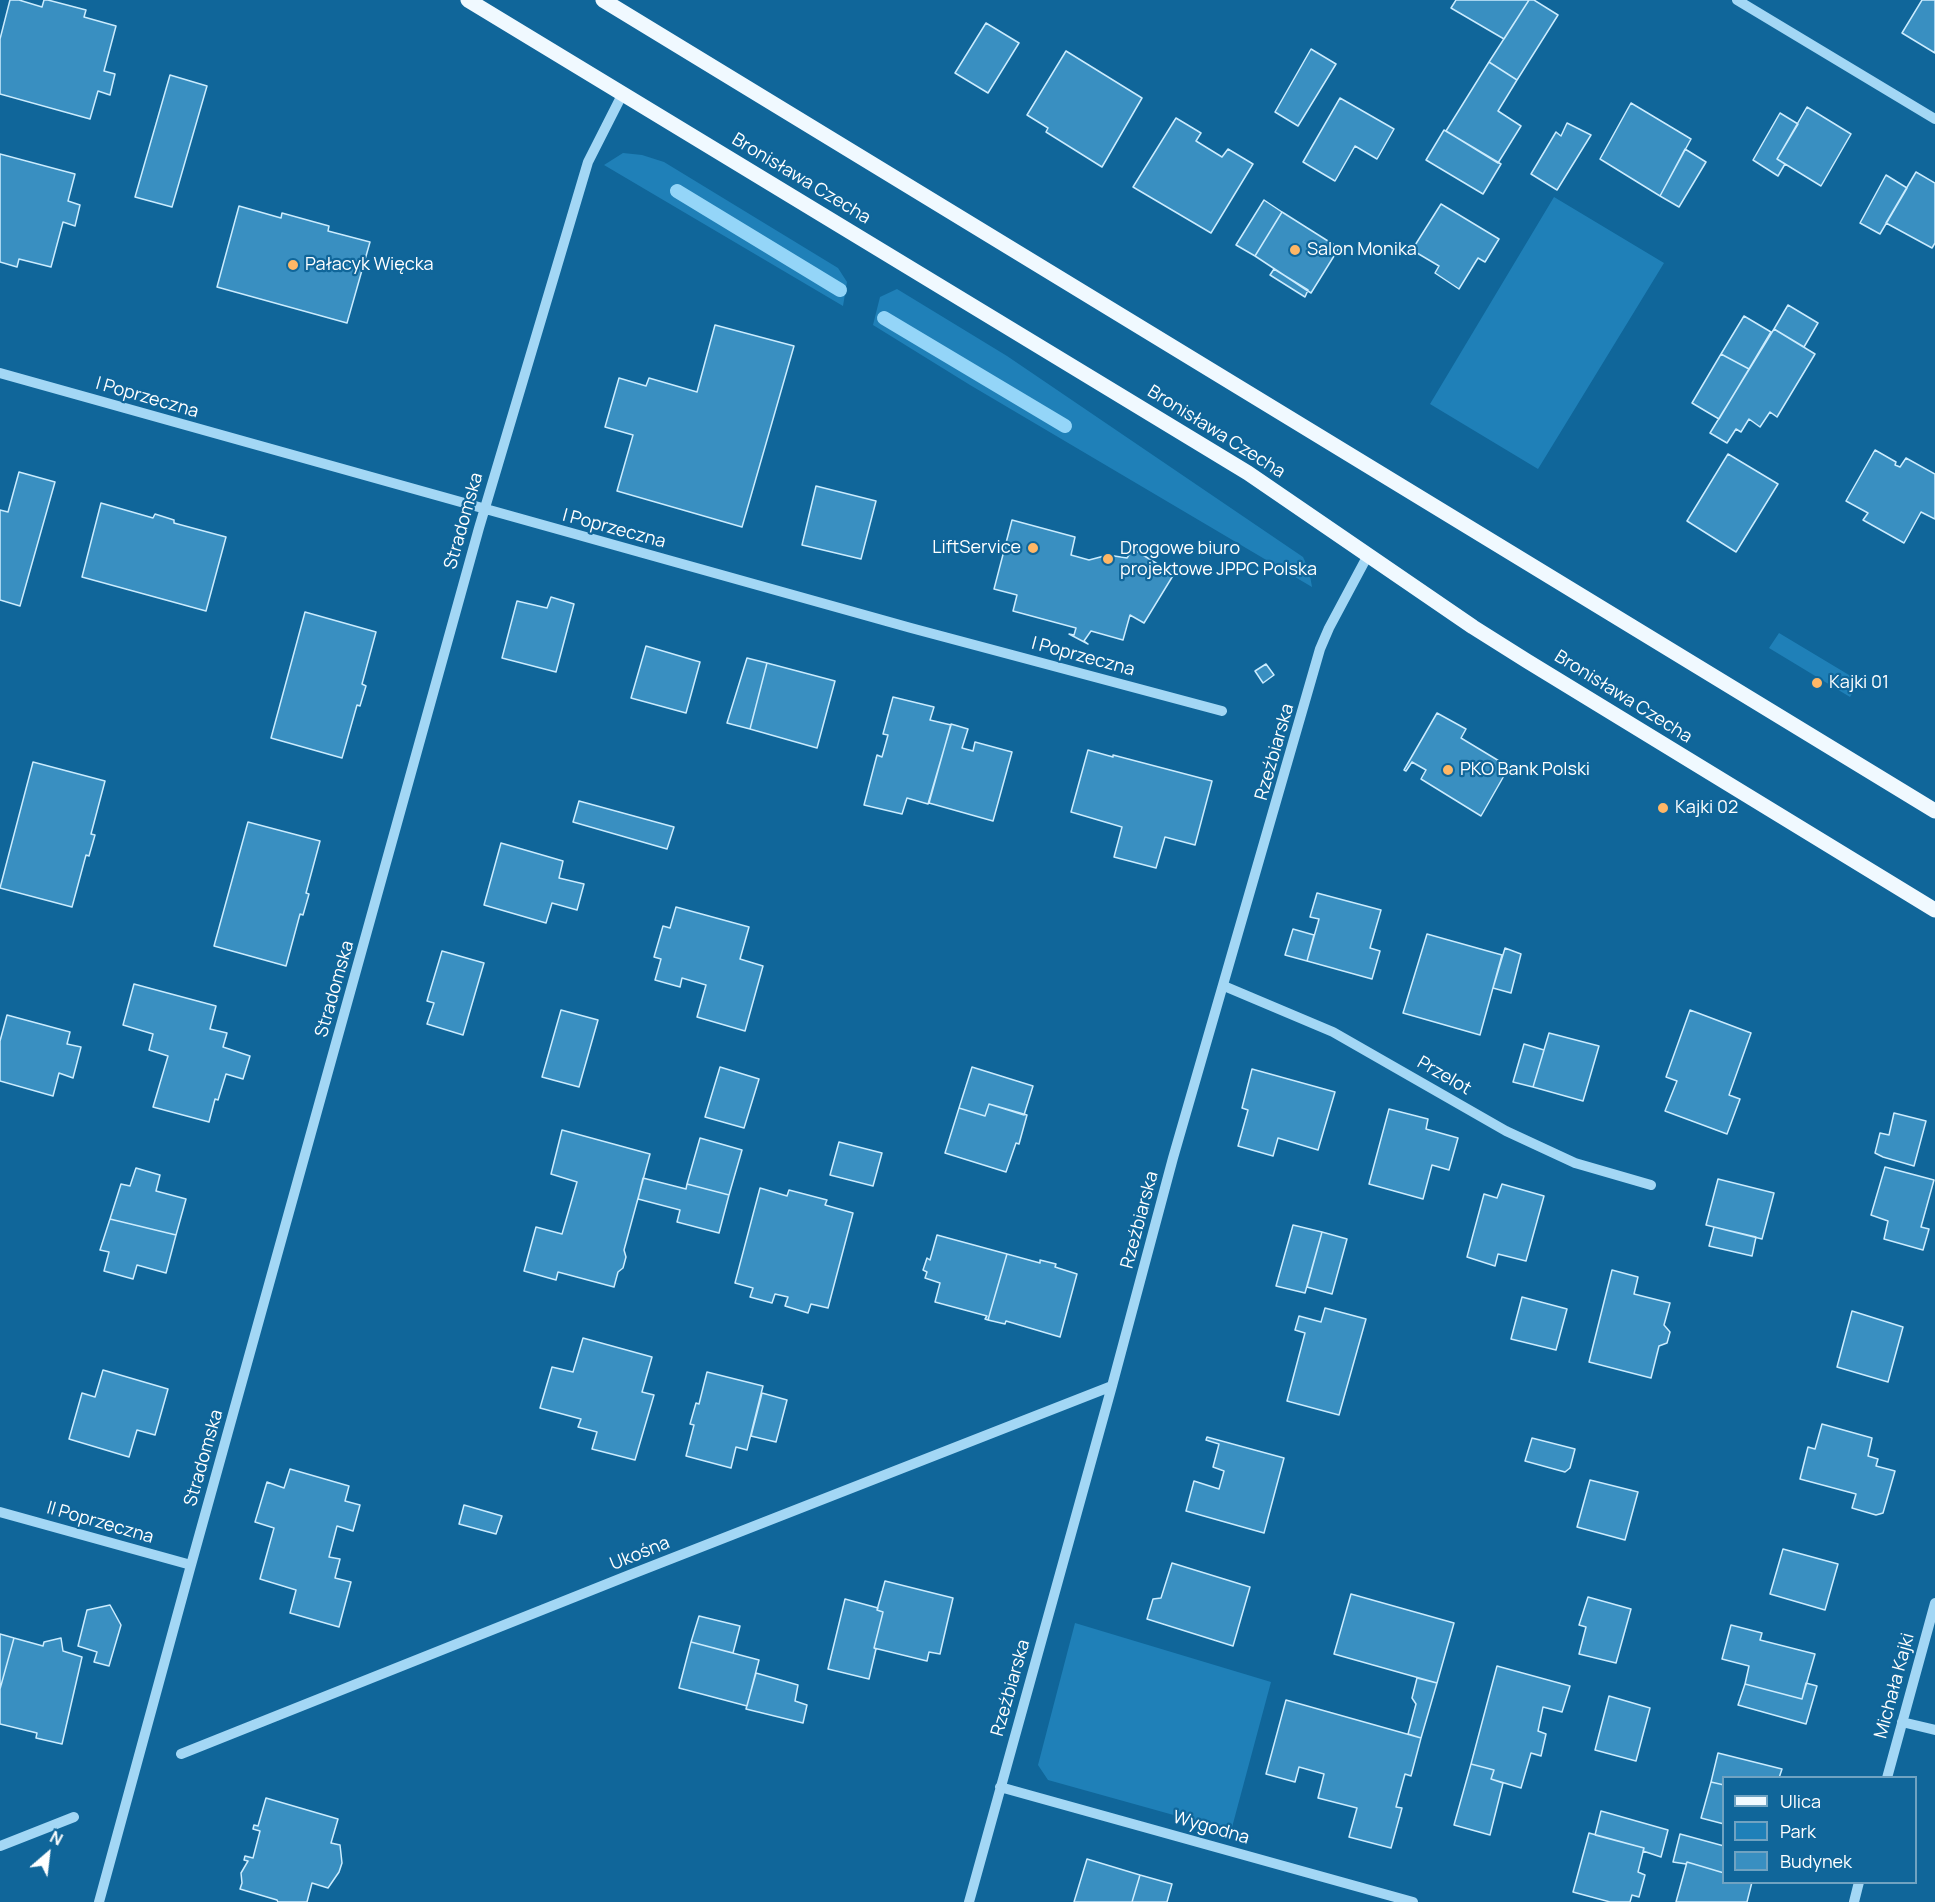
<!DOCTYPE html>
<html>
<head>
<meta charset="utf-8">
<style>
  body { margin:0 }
  #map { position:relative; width:1935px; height:1902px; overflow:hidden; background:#10669a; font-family:Manrope,sans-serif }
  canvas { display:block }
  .legend { position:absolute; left:1722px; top:1776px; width:195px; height:108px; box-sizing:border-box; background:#10669a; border:2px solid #70a3c2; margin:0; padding:8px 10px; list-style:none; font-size:18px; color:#fff }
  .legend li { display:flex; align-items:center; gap:12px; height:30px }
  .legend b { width:30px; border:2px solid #70a3c2 }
  .north { position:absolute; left:18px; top:1824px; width:60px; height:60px; -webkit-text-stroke:4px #10669a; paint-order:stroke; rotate:28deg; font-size:16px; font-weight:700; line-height:24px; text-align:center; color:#fff }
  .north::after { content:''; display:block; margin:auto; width:21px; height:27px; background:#fff; clip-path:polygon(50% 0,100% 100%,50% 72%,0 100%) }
</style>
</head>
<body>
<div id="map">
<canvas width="1935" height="1902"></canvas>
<ul class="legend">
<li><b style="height:8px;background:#f0f9ff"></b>Ulica</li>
<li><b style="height:16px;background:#1f80b8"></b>Park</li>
<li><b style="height:16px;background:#398fc1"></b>Budynek</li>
</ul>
<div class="north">N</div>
</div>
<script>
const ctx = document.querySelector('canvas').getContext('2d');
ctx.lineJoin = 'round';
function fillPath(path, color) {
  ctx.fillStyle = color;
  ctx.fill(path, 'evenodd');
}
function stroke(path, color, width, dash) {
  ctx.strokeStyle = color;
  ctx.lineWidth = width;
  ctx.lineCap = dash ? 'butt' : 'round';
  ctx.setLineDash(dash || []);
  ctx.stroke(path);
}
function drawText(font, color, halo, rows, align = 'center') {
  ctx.font = font + ' Manrope,sans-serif';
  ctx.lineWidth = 4.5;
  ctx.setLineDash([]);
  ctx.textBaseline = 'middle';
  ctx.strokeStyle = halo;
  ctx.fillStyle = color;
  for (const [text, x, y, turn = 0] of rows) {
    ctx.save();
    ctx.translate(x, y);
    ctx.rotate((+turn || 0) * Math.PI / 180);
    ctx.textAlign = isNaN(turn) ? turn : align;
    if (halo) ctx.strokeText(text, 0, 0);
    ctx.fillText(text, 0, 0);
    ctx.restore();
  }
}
fillPath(new Path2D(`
  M623 153 642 155 664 162 838 268 847 282 843 306 604 165Z
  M1554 197 1664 263 1538 469 1430 404Z
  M897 289 1007 356 1303 557 1309 570 1312 587 970 385 873 325 880 297Z
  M1779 633 1859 681 1850 697 1769 648Z
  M1075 1623 1271 1682 1231 1831 1048 1780 1038 1765Z`), '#1f80b8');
stroke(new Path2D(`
  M677 191 840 290
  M884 318 1065 426`), '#94d5f8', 14);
const building = new Path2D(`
  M10 0H19L42 7 44 0H48L86 10 84 17 116 26 104 71 115 74 110 95 98 91 90 119 0 94V39Z
  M1456 0H1529L1504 39 1451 8Z
  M1529 0H1534L1558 15 1517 80 1489 62Z
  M1922 0H1935V53L1902 33Z
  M986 23 1019 43 988 93 955 73Z
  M1311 49 1336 64 1298 126 1275 112Z
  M1066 51 1142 98 1102 167 1046 132 1048 128 1027 115Z
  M1489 62 1517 80 1498 111 1521 126 1498 163 1446 131Z
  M170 75 207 86 172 207 135 197Z
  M1340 98 1394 129 1377 159 1355 146 1335 181 1303 162Z
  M1631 103 1691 139 1660 196 1600 159Z
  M1807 107 1851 134 1821 186 1777 159Z
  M1780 113 1798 124 1777 159 1785 164 1778 176 1753 160Z
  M1176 118 1201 133 1196 141 1222 157 1228 149 1253 164 1211 233 1133 187Z
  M1567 123 1591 135 1557 190 1531 174 1556 132 1561 136Z
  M1444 130 1501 164 1483 194 1426 160Z
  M1685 149 1706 162 1679 207 1660 196Z
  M0 154 75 174 68 201 80 205 75 226 63 222 51 267 19 259 17 267 0 262Z
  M1916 172 1935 183V243L1932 248 1886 223Z
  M1886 175 1907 188 1880 234 1860 223Z
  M1264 200 1282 212 1255 256 1236 245Z
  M1441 204 1499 239 1485 262 1478 258 1459 289 1435 273 1439 266 1412 250Z
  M239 206 281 218 282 213 329 226 328 231 370 242 347 323 217 287Z
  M1282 212 1339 248 1311 293 1255 256Z
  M1274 269 1308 290 1305 297 1270 275Z
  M1788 305 1818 323 1804 347 1774 329Z
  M1744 316 1771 332 1749 369 1721 354Z
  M715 325 794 346 742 527 617 491 633 435 605 427 619 378 646 386 649 378 697 392Z
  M1774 329 1815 354 1777 417 1770 412 1760 427 1749 419 1741 432 1736 429 1727 443 1710 433Z
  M1721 354 1749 369 1719 419 1692 403Z
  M1875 450 1896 462 1895 465 1900 467 1906 458 1935 474V519L1921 512 1904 543 1863 520 1868 513 1846 501Z
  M1728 454 1778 484 1736 552 1687 521Z
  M19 472 55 482 20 606 0 600V510L8 512Z
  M816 486 876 501 861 559 802 545Z
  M101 503 153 518 155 514 174 520V523L226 537 206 611 82 577Z
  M1012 520 1075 537 1071 555 1089 560 1108 555 1127 558 1133 549 1174 574 1144 623 1130 615 1123 640 1091 631 1084 641 1088 644 1069 634 1074 635 1076 628 1013 611 1017 595 994 589Z
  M551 597 574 604 556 672 502 658 517 601 547 608Z
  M305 612 376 632 362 684 366 686 360 706 357 705 342 758 271 738Z
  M646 646 700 662 686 713 631 698Z
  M747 658 767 663 750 729 727 723Z
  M767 663 835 681 817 748 750 729Z
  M1266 664 1274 675 1263 683 1255 671Z
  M893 697 934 707 930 720 951 725 928 804 907 798 902 814 864 805 877 755 882 757 888 735 883 734Z
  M1437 713 1466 729 1461 738 1509 767 1481 816 1421 779 1426 770 1412 762 1406 771 1404 770Z
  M951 724 968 729 962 748 973 751 975 742 1012 752 993 821 929 803Z
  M1088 750 1113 757V755L1212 781 1195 845 1165 837 1156 868 1114 857 1122 827 1071 812Z
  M33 762 105 781 91 834 95 835 89 856 86 855 72 907 0 888Z
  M579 801 674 827 667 849 573 822Z
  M248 822 320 841 306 893 309 894 303 915 300 914 286 966 214 946Z
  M501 843 563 861 559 878 584 884 577 910 552 903 546 923 484 905Z
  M1317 893 1381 910 1370 948 1380 951 1372 979 1307 961 1319 919 1310 917Z
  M676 907 749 927 740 959 763 966 745 1031 697 1017 706 985 682 978 680 987 655 980 661 959 654 957 663 926 670 928Z
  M1293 929 1314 935 1307 961 1285 955Z
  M1427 934 1502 955 1480 1035 1403 1013Z
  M1505 948 1521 954 1511 993 1493 988Z
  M442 951 484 963 463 1035 427 1024 434 1003 427 1001Z
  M134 984 216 1006 210 1029 227 1033 223 1047 250 1056 243 1079 226 1074 218 1100 215 1099 209 1122 153 1107 168 1056 149 1050 153 1034 123 1025Z
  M561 1010 598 1020 579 1087 542 1077Z
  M1690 1010 1751 1033 1729 1095 1740 1099 1727 1134 1665 1111 1677 1081 1666 1077Z
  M7 1015 70 1032 67 1044 81 1047 73 1078 59 1073 53 1096 0 1081V1041Z
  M1549 1033 1599 1046 1583 1101 1533 1087Z
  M1524 1044 1544 1050 1533 1087 1513 1082Z
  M720 1067 759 1079 744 1128 705 1117Z
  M972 1067 1033 1086 1024 1115 989 1104 985 1116 959 1108Z
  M1252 1069 1335 1092 1318 1150 1278 1138 1273 1156 1238 1146 1248 1110 1242 1108Z
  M989 1104 1027 1115 1019 1144 1016 1143 1006 1172 945 1153 959 1108 985 1116Z
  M1389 1109 1428 1119 1426 1129 1458 1138 1449 1170 1432 1165 1423 1199 1369 1184Z
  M1894 1113 1926 1121 1914 1166 1883 1157 1875 1153 1880 1133 1889 1135Z
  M562 1130 650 1154 624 1250 626 1257 623 1268 618 1272 614 1287 558 1272 556 1280 524 1271 536 1227 562 1234 577 1182 551 1174Z
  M700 1138 742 1150 729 1195 687 1184Z
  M839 1142 882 1153 873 1186 830 1175Z
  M1885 1167 1934 1180 1921 1227 1929 1229 1923 1250 1884 1239 1888 1221 1871 1215Z
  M136 1168 160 1175 156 1191 186 1199 176 1235 110 1219 121 1184 130 1186Z
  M643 1178 686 1189 687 1184 729 1195 719 1233 677 1222 680 1210 638 1199Z
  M1718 1179 1774 1193 1762 1239 1706 1225Z
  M1502 1184 1544 1196 1526 1261 1498 1254 1495 1266 1467 1257 1484 1194 1497 1198Z
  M760 1188 787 1196 789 1190 827 1200 825 1205 853 1213 828 1308 811 1304 808 1313 785 1306 788 1297 775 1294 772 1303 750 1297 753 1288 735 1283Z
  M110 1219 176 1235 166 1273 137 1265 133 1279 104 1271 109 1252 100 1250Z
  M1293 1225 1322 1232 1305 1293 1276 1286Z
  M1714 1227 1756 1237 1752 1256 1709 1246Z
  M1322 1232 1347 1239 1332 1294 1307 1287Z
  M937 1235 1007 1254 988 1320 985 1319 987 1316 935 1302 940 1283 925 1278 927 1272 923 1270 927 1258 930 1260Z
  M1007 1254 1040 1263V1260L1056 1264 1055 1267 1077 1274 1060 1337 1006 1321 1005 1324 988 1320Z
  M1612 1270 1638 1277 1634 1294 1670 1303 1664 1325 1670 1332 1667 1343 1659 1346 1651 1378 1589 1362Z
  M1522 1297 1567 1309 1556 1350 1511 1339Z
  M1325 1308 1366 1319 1339 1415 1287 1401 1305 1333 1295 1330 1299 1316 1321 1322Z
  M1852 1311 1903 1327 1888 1382 1837 1367Z
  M583 1338 652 1357 642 1392 654 1395 635 1460 592 1449 597 1432 578 1427 581 1419 540 1408 552 1367 573 1372Z
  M103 1370 168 1389 155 1435 137 1430 129 1457 69 1439 82 1393 95 1397Z
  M707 1372 763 1386 747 1450 736 1447 731 1468 686 1456 694 1425 690 1424 696 1403 699 1404Z
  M762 1393 787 1400 776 1442 751 1436Z
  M1822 1424 1872 1438 1868 1456 1878 1459 1876 1466 1895 1471 1883 1513 1876 1515 1852 1508 1856 1494 1800 1479 1808 1447 1815 1449Z
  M1207 1437 1284 1458 1264 1533 1186 1511 1194 1481 1219 1489 1224 1471 1213 1467 1219 1444 1206 1440Z
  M1532 1438 1575 1449 1570 1468 1565 1472 1525 1461Z
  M290 1469 349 1486 345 1501 360 1505 353 1531 337 1526 329 1557 340 1559 335 1578 351 1582 339 1627 290 1613 296 1590 260 1579 274 1528 255 1522 267 1482 284 1488Z
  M1590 1480 1638 1492 1625 1540 1577 1527Z
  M464 1505 502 1516 496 1534 459 1524Z
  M1783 1549 1838 1564 1825 1610 1770 1594Z
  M1172 1563 1250 1587 1233 1646 1147 1619 1153 1599 1161 1598Z
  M885 1581 953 1598 940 1654 929 1652 927 1661 874 1648 883 1612 877 1610Z
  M1351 1594 1454 1623 1437 1683 1334 1654Z
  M1588 1597 1631 1609 1616 1663 1579 1654 1586 1627 1579 1625Z
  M845 1599 878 1608 877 1610 883 1612 874 1648 876 1649 869 1679 828 1669Z
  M110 1605 121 1625 109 1666 94 1662 97 1652 78 1646 87 1610Z
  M699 1616 740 1626 733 1653 691 1642Z
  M1731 1625 1762 1633 1760 1640 1815 1654 1802 1699 1745 1684 1749 1666 1722 1659Z
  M0 1634 14 1638 0 1689Z
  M14 1638 43 1646 44 1642 61 1638 63 1651 82 1657 62 1744 36 1738 37 1733 0 1724V1689Z
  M691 1642 759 1660 747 1706 679 1688Z
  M1497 1666 1570 1686 1562 1712 1543 1707 1538 1731 1546 1734 1541 1756 1531 1753 1521 1788 1491 1779 1494 1770 1471 1764Z
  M756 1673 798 1685 795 1701 807 1705 803 1723 746 1709Z
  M1417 1678 1437 1683 1421 1738 1408 1734 1416 1704 1412 1698Z
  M1806 1683 1817 1686 1806 1724 1738 1705 1745 1684 1802 1699Z
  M1609 1696 1650 1708 1636 1761 1595 1750Z
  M1286 1700 1421 1738 1411 1776 1405 1774 1396 1807 1402 1808 1391 1848 1349 1837 1357 1808 1318 1798 1324 1774 1299 1767 1295 1782 1266 1774Z
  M1718 1753 1782 1769 1779 1778H1724V1785L1711 1782Z
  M1471 1764 1494 1770 1491 1779 1503 1783 1490 1835 1454 1825Z
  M1711 1782 1724 1785V1824L1701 1818Z
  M266 1798 338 1819 331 1843 340 1845 342 1863 339 1872 328 1888 312 1883 307 1902H278L277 1900 240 1889 242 1883 241 1873 248 1861 244 1860 245 1856 253 1858 260 1831 253 1829 254 1825 258 1826Z
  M1601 1811 1668 1830 1661 1857 1643 1851 1644 1848 1595 1835Z
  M1589 1833 1644 1848 1638 1872 1645 1875 1639 1897 1632 1895 1630 1902H1610L1573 1892Z
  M1680 1834 1724 1846V1873L1687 1862 1686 1864 1673 1862Z
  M1087 1859 1140 1875 1132 1902H1074Z
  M1687 1862 1724 1873V1882H1752L1747 1902H1676Z
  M1140 1875 1172 1884 1167 1902H1132Z`);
fillPath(building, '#398fc1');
stroke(building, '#cbecfe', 1.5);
stroke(new Path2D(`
  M1737 0 1935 119
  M0 373 911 628 1222 711
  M1224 986 1333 1032 1506 1131 1575 1163 1651 1185
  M0 1512 191 1565
  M1902 1722 1935 1730
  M181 1754 632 1574 1112 1386
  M1887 1778 1935 1603
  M1000 1787 1413 1902
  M0 1846 74 1817
  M99 1902 191 1565 479 528 588 162 623 93
  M969 1902 1112 1386 1173 1158 1320 649 1329 628 1368 555
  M1854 1902 1859 1882`), '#a3d7f5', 10);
stroke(new Path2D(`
  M468 0 1248 473 1473 627 1527 661 1935 910
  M603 0 1935 811`), '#f0f9ff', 15);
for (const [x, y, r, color] of [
  [1295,250,6,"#ffb766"],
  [293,265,6,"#ffb766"],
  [1033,548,6,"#ffb766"],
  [1108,559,6,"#ffb766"],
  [1817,683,6,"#ffb766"],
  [1448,770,6,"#ffb766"],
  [1663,808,6,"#ffb766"]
]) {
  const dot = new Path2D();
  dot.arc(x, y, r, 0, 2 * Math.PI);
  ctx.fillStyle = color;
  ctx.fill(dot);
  stroke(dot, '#10669a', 2);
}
drawText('18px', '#fff', '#10669a', [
  ["Bronisława Czecha",801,179,31],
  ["I Poprzeczna",147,398,16],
  ["Bronisława Czecha",1216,432,32],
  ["Stradomska",464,521,-74],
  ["I Poprzeczna",614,529,15],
  ["I Poprzeczna",1083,657,15],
  ["Bronisława Czecha",1623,697,32],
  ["Rzeźbiarska",1275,752,-74],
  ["Stradomska",335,989,-74],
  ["Przelot",1444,1076,30],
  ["Rzeźbiarska",1140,1220,-75],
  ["Stradomska",204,1458,-74],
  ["II Poprzeczna",100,1523,16],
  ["Ukośna",640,1554,-22],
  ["Michała Kajki",1895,1686,-75],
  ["Rzeźbiarska",1011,1688,-74],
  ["Wygodna",1211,1828,16]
]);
drawText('18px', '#fff', '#10669a', [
  ["Salon Monika",1307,250],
  ["Pałacyk Więcka",305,265],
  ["LiftService",1021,548,"right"],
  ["Drogowe biuro",1120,549],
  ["projektowe JPPC Polska",1120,570],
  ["Kajki 01",1829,683],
  ["PKO Bank Polski",1460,770],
  ["Kajki 02",1675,808]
], 'left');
</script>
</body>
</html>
